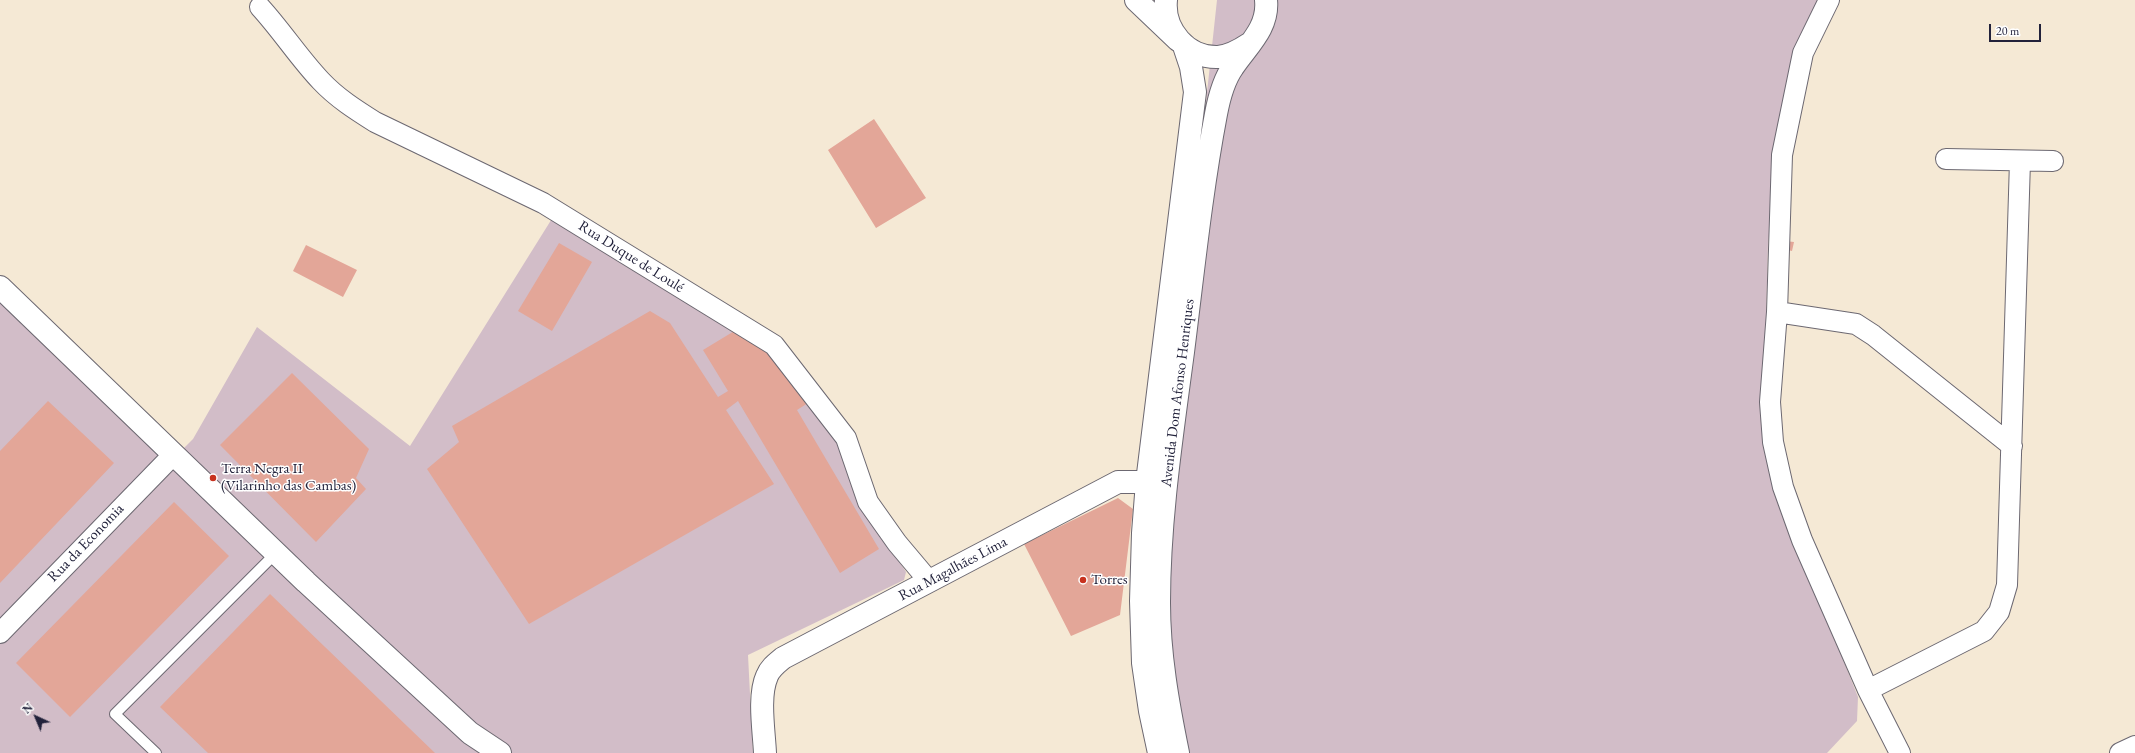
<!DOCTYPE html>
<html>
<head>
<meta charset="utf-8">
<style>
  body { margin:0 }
  #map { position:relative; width:2135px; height:753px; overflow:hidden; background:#f5e9d5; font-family:"EB Garamond",serif }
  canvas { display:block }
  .north { position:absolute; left:16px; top:697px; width:40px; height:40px; -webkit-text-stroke:3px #fff; paint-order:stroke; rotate:316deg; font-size:11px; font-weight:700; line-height:16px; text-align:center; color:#22223b }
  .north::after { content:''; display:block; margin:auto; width:14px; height:18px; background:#22223b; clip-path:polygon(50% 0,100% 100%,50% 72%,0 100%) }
  .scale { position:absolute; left:1989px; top:24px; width:52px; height:18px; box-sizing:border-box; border:2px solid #22223b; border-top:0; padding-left:5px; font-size:12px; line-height:14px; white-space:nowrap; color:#22223b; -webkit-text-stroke:3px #fff; paint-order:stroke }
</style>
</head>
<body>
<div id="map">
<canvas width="2135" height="753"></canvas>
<div class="north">N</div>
<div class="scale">20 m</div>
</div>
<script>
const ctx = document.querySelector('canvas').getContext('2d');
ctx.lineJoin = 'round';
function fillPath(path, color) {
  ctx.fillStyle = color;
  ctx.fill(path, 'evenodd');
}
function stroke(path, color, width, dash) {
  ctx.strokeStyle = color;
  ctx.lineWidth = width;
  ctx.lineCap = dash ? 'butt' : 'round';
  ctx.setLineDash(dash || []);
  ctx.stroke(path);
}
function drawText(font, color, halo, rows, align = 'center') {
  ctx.font = font + ' "EB Garamond",serif';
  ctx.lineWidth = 3;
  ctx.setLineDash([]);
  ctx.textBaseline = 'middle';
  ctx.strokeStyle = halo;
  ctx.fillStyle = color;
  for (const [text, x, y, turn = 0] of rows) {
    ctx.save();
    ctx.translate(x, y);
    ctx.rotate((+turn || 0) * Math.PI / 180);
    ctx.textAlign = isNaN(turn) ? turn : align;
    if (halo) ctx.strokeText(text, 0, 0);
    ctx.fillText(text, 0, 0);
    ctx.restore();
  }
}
fillPath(new Path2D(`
  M1217 0H1819L1781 139 1768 244 1765 357 1806 566 1858 697 1857 721 1827 753H1169L1150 620Z
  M553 217 767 346 841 442 876 526 906 572 904 580 748 655 753 753H0V300L168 464 193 439 257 327 410 446Z`), '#d2bdc8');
fillPath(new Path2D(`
  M874 119 926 198 876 228 828 150Z
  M1785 241 1794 242 1792 251 1784 249Z
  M559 243 592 262 552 331 518 311Z
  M306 245 357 270 343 297 293 271Z
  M650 311 670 323 718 397 728 391 703 350 736 330 773 355 808 403 797 410 879 549 840 573 738 401 726 410 774 484 529 624 427 469 459 442 452 426Z
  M292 373 369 449 356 478 366 489 316 542 220 445Z
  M48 401 114 463 0 583V451Z
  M1118 498 1133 509 1120 615 1071 636 1024 544Z
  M174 502 229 556 70 717 16 663Z
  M270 594 435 753H208L160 707Z`), '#e3a698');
const lane = new Path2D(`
  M156 753 115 714 276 553`);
const street = new Path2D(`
  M1829 0 1803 53 1782 155 1777 312 1770 402 1773 442 1783 487 1802 540 1868 690 1900 753
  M260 7C282 31 299 58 321 81 337 98 356 110 375 122L543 203 774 345 846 438 868 502 897 543 929 581
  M1946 159 2053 161
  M1777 312 1856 324 1873 335 2012 446
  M0 633 174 454
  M1868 690 1984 631 1999 612 2007 585 2020 161
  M2120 753 2135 746`);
const secondary = new Path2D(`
  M1136 0 1178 40
  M0 287 306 582 470 733 500 753
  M765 753C764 731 758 696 767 676 770 668 777 663 783 658L1118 482H1147`);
const primary = new Path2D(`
  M1166 0C1163 30 1187 58 1218 57 1230 56 1240 50 1249 44
  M1159 753 1150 711 1143 663 1141 601 1143 533 1147 482 1195 92 1191 67 1184 46
  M1178 753C1168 704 1159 654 1159 603 1159 519 1172 435 1183 352 1193 273 1201 193 1216 114 1219 98 1223 81 1233 67 1247 46 1269 28 1266 0`);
stroke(lane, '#6c6871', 12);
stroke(street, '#6c6871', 22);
stroke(secondary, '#6c6871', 24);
stroke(primary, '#6c6871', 24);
stroke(lane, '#fff', 10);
stroke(street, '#fff', 20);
stroke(secondary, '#fff', 22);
stroke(primary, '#fff', 22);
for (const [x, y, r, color] of [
  [213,478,4,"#c8321e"],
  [1083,580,4,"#c8321e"]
]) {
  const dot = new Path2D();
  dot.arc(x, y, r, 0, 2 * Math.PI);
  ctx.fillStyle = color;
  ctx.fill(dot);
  stroke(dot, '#fff', 1.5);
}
drawText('15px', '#22223b', '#fff', [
  ["Rua Duque de Loulé",631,257,32],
  ["Avenida Dom Afonso Henriques",1178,393,-83],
  ["Rua da Economia",86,543,-46],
  ["Rua Magalhães Lima",953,569,-28]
]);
drawText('15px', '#22223b', '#fff', [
  ["Terra Negra II",221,469],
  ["(Vilarinho das Cambas)",221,486],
  ["Torres",1091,580]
], 'left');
</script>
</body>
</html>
